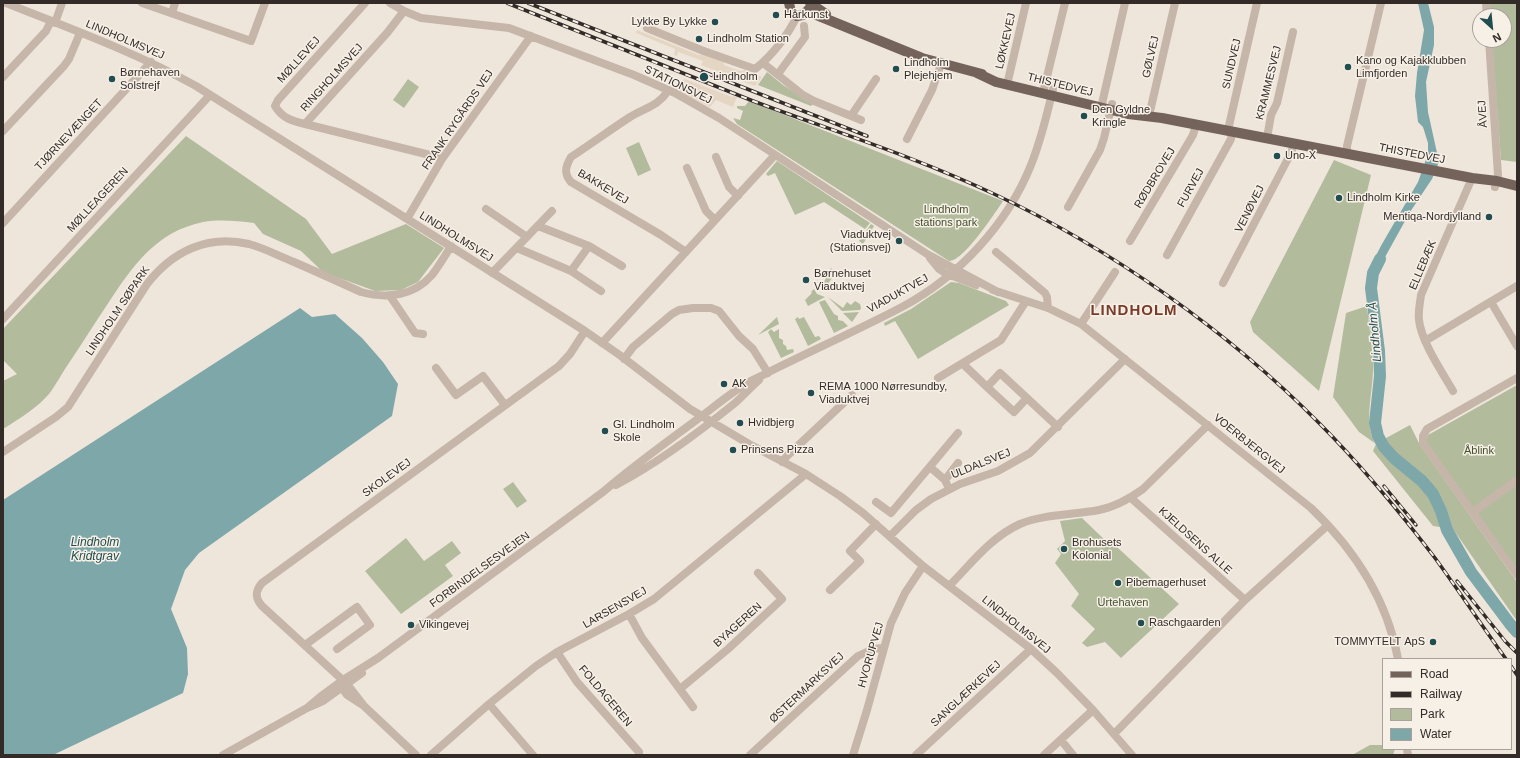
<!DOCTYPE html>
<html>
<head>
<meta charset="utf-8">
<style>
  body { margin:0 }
  #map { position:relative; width:1520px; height:758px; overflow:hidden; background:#efe6db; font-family:Arial,sans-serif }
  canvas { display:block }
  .frame { position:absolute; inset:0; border:4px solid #332b28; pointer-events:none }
  .legend { position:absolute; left:1382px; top:658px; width:130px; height:92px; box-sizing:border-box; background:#f7f0e7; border:1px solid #a9a19b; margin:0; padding:5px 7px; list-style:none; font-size:12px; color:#332b28 }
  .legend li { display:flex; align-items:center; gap:8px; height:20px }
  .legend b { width:20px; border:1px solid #a9a19b }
  .north { position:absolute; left:1472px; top:8px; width:40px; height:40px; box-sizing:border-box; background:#f7f0e7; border:1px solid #a9a19b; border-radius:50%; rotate:153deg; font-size:11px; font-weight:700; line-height:16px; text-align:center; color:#332b28 }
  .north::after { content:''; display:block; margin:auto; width:14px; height:18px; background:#224d50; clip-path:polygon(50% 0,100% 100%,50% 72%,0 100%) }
</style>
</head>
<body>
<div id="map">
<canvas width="1520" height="758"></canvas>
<div class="frame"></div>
<ul class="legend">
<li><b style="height:5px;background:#74635b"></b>Road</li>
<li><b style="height:5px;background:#332b28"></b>Railway</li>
<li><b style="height:11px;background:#b2bc9d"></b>Park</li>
<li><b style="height:11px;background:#7ea7a9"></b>Water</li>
</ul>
<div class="north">N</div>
</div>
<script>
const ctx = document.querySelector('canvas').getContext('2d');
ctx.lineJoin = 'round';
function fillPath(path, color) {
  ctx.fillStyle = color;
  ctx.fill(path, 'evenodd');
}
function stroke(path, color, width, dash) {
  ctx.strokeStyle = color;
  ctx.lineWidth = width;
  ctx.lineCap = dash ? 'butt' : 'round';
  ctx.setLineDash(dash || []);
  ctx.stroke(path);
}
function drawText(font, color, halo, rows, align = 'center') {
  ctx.font = font + ' Arial,sans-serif';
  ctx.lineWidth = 3;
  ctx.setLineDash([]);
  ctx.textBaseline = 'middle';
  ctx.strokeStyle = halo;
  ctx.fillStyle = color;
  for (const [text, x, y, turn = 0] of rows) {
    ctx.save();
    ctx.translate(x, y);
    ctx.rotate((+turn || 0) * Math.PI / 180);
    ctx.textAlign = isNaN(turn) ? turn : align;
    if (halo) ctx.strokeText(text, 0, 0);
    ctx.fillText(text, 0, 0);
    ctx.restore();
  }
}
fillPath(new Path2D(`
  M1489 3H1517V162L1501 160 1492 40H1504V16H1490Z
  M767 72 783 85 813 104 811 106 758 85Z
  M408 79 419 87 404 108 393 100Z
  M749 101 1003 201C995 213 963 262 949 261L737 124 733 118 740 120 743 111 737 108V106H745Z
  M186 136 306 219 332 254 406 224 444 248 418 282 401 290 375 291 323 272 301 251 263 234 254 223C237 221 220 219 203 222 155 232 132 267 107 305 94 324 82 344 69 363 62 373 56 385 49 394 37 408 19 419 3 429V381L17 374 3 360V329Z
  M639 142 651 170 638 176 626 148Z
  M1334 160 1371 175 1319 391 1253 332 1250 322Z
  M777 161 870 223 865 229 824 202 795 215 775 173 768 176 766 174Z
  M871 224 874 226 863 244 859 241Z
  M831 268 836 272 825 288 822 286Z
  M951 282 959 283 1006 301 1009 305 918 359 895 321 885 326 884 323 911 309Z
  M814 289 817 294 825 297 808 306 805 300 812 293 811 292Z
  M828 297 843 308 847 302 851 305 855 301 860 304 861 308 860 310 842 311Z
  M825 300 834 314 838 316V320L843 321 848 326 834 333 819 302Z
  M1367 306C1369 325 1372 345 1373 364 1374 392 1363 418 1375 444L1410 425 1420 445 1517 582V621L1453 529 1433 526 1373 451 1376 444 1359 432 1333 397 1346 313Z
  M859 312 852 322 843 313Z
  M777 317 779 324 758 335Z
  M798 317 799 319 804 317 815 337 819 336 821 339 808 346 795 319Z
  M771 329 774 332 779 329V338L783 340V344L786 346 787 350 793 349 794 352 781 358 768 332Z
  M1517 385V571L1425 441 1428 435Z
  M513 482 527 501 517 508 503 489Z
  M1082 518 1109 544 1118 548 1179 604 1121 658 1105 642 1087 647 1082 643 1095 629 1071 606 1079 594 1055 563 1061 554 1057 549 1065 541 1060 521Z
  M406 538 424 561 452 541 461 553 445 565 453 576 401 614 365 571Z
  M1370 745H1383V749H1395L1393 755H1352Z`), '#b2bc9d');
fillPath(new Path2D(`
  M637 30 699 55 702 54 724 62V65L740 71 745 70 762 77 755 86 739 80 701 65 703 61 678 52 677 56 674 55 675 49 636 33Z
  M685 79 732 97 733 96 737 97 733 107 716 100 710 107 672 88Z`), '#e5d6c4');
fillPath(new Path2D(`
  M1418 3H1428L1434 27V45L1426 82 1428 112 1439 162 1432 179 1410 212 1379 268 1373 273 1369 274 1372 263 1382 244 1418 182 1428 154V143L1423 127 1418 122 1415 96 1417 73 1424 30Z
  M300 308 312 317 335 314 362 338 383 362 398 384 392 416 199 553 185 570 171 609 187 648 188 674 183 693 53 755H3V500Z`), '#7ea7a9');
stroke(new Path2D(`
  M1380 259 1373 273 1371 288 1379 351 1380 376 1375 423 1378 436 1384 447 1394 458 1422 481 1433 494 1441 511 1447 530 1471 572 1510 624 1517 632`), '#7ea7a9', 12);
stroke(new Path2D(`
  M6 3C71 29 135 52 196 86L585 331 621 356 690 409 749 444 806 474 840 496 863 513 923 566 1031 649 1057 673 1093 710 1132 755
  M142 3 251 41 265 3
  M390 3 404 11 421 18 509 28 634 75 675 93 719 118 927 254 998 292
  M1486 3 1487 16
  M404 11 387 33 305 124 434 156 442 159
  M172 13 175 3
  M55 23 62 3
  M647 28 701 50 755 69C772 56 788 35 797 16
  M1489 40 1498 175 1495 187
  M763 63 803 95 814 101 861 120
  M778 74 805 37 804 26
  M3 77 46 31 51 21
  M1007 85 1026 3
  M668 91C657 107 646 107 630 117 610 130 591 144 571 157 565 167 564 174 571 182L661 235 686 252
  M1043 93 1065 3
  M1101 108 1125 3
  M851 116 876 79
  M1149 116 1175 3
  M305 124C292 121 282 118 275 106L278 100 365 3
  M1228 130 1257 3
  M3 131 64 66 69 59 80 33
  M1267 138 1271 115 1277 103 1293 32
  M907 139 932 90 941 64
  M1347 154V146L1381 3
  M716 157 729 187 738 196
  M687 168 706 211 715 220
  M1068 207 1100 150 1104 138 1112 104
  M486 209 527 237
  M407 219 442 159 531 36
  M3 223 151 62
  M538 226 589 246 622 266
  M1130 241 1193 135 1196 125
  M517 248 571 271 601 291
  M996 252 1045 293 1047 297 1048 308
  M1167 255 1231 139 1232 131
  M930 258 939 269 945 273 976 285
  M571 271 589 246
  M492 273 552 211
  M1223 283 1292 151 1293 143
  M993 290 1048 308 1081 324 1311 508C1354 549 1387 599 1398 659
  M390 296 415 333 423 334
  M1491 302 1517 346
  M3 319 210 95
  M1081 324 1115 272
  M1425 341 1517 286
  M602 343 775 155
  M624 359 633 347 672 314 679 310 693 308H711L719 311 739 336 753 349 768 373
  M963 364 987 387
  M436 368 456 395 483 376 505 405
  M938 378 1001 340 1026 301
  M1517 378 1427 429 1423 436V443L1517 575
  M1453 391C1442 372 1421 341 1419 320 1418 311 1420 303 1421 295L1472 178
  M1027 398 1014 412 987 387 1000 373 1058 427
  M3 452 56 417 68 407 147 284C172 252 207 234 249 244 264 248 279 256 294 262 317 272 339 282 361 292 387 299 414 296 432 275 439 266 445 256 451 246
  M782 462 787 456 852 395
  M930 467 945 480 949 489
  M945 480 958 463
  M616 485C658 463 698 433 735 403 743 396 751 387 759 380
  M1131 498 1245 600
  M876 502 891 513 958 433
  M1473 512 1517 480
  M890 536 916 510 931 499 960 484 998 471 1030 453 1125 359
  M949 586C971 564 991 537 1020 524 1045 514 1073 515 1099 510 1115 507 1129 499 1143 489L1208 425
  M830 590 860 561 850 551 876 524
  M629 614 642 638 693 707
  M305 645 357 607 370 625 337 649
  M557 652 577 682 639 752
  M343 683 342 688 347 695 364 706 416 755
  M680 689 728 649 782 599 758 573
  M489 704 533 755
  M364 706 347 684 262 606C255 598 255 591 262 583L559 366 570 354 585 331
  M307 708 320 697 343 680 378 658 603 492C632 467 664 444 695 421 713 408 730 393 749 382 755 378 762 376 769 372 813 350 858 330 902 307 958 277 1007 225 1031 165 1041 140 1047 115 1053 89
  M1114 734 1245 600 1328 525
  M1061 740 1073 755
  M1407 749 1408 755
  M223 755 307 708 323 701 362 673
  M431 755 489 704 536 666 557 652 629 614 654 599 806 474
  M750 755 858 656 873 649 883 648
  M853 755 867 710 891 623 905 593 923 566
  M916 755 1031 649
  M1044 755 1093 710`), '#c5b6a9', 8);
stroke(new Path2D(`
  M789 3 791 12 797 16 803 15 809 9
  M810 3 826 14
  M806 13 814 14 922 58 982 74
  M977 73 996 82 1128 114 1162 118 1472 178 1497 181 1517 186`), '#74635b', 10);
const rail = new Path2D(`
  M507 3C589 36 671 69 753 101 833 131 916 157 994 194 1110 248 1229 332 1319 423 1361 465 1399 511 1435 558 1459 591 1482 626 1506 659
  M528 3 867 136
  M1384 486 1416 525
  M1457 581 1505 641 1517 653
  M1511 666 1517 675`);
stroke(rail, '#332b28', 3.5);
stroke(rail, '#f7f0e7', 2, [6]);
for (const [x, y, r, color] of [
  [776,15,4,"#224d50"],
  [715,22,4,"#224d50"],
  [699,39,4,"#224d50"],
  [1348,67,4,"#224d50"],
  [896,69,4,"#224d50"],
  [704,77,5,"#224d50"],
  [112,79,4,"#224d50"],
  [1084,116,4,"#224d50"],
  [1277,156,4,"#224d50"],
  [1339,198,4,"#224d50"],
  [1489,217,4,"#224d50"],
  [899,241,4,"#224d50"],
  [806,280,4,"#224d50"],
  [724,384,4,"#224d50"],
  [811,393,4,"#224d50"],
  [740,423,4,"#224d50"],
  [605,431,4,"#224d50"],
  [733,450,4,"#224d50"],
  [1064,549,4,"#224d50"],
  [1118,583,4,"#224d50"],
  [1141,623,4,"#224d50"],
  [411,625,4,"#224d50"],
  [1433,642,4,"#224d50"]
]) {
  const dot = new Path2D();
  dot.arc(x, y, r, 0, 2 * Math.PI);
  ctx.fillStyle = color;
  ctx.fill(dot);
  stroke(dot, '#f7f0e7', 1.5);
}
drawText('11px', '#332b28', '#f7f0e7', [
  ["Hårkunst",784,15],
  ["Lykke By Lykke",707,22,"right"],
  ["Lindholm Station",707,39],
  ["Kano og Kajakklubben",1356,61],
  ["Limfjorden",1356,74],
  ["Lindholm",904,63],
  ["Plejehjem",904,76],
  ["Børnehaven",120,73],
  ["Solstrejf",120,86],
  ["Lindholm",713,77],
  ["Den Gyldne",1092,110],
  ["Kringle",1092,123],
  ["Uno-X",1285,156],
  ["Lindholm Kirke",1347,198],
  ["Mentiqa-Nordjylland",1481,217,"right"],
  ["Viaduktvej",891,235,"right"],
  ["(Stationsvej)",891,248,"right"],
  ["Børnehuset",814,274],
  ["Viaduktvej",814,287],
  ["AK",732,384],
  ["REMA 1000 Nørresundby,",819,387],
  ["Viaduktvej",819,400],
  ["Hvidbjerg",748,423],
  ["Gl. Lindholm",613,425],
  ["Skole",613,438],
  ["Prinsens Pizza",741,450],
  ["Brohusets",1072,543],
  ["Kolonial",1072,556],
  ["Pibemagerhuset",1126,583],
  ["Raschgaarden",1149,623],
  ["Vikingevej",419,625],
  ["TOMMYTELT ApS",1425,642,"right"]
], 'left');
drawText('11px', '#332b28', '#f7f0e7', [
  ["LINDHOLMSVEJ",125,40,23],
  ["LØKKEVEJ",1006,41,-77],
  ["GØLVEJ",1151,57,-77],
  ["MØLLEVEJ",299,60,-48],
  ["SUNDVEJ",1232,64,-77],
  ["RINGHOLMSVEJ",332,78,-48],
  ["KRAMMESVEJ",1269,83,-76],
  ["STATIONSVEJ",678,85,26],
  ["THISTEDVEJ",1060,85,14],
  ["ÅVEJ",1483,114,-94],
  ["FRANK RYGÅRDS VEJ",458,120,-56],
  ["TJØRNEVÆNGET",69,135,-47],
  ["THISTEDVEJ",1412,154,11],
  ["RØDBROVEJ",1155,178,-59],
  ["BAKKEVEJ",603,187,31],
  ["FURVEJ",1191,188,-61],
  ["MØLLEAGEREN",98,200,-47],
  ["VENØVEJ",1250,209,-63],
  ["LINDHOLMSVEJ",456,237,32],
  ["ELLEBÆK",1423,265,-67],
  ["VIADUKTVEJ",898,294,-29],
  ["LINDHOLM SØPARK",118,311,-56],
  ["VOERBJERGVEJ",1249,444,39],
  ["ULDALSVEJ",981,464,-22],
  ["SKOLEVEJ",387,478,-36],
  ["KJELDSENS ALLE",1195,541,42],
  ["FORBINDELSESVEJEN",480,570,-36],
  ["LARSENSVEJ",615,608,-30],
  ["BYAGEREN",738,625,-42],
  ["LINDHOLMSVEJ",1016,625,39],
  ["HVORUPVEJ",871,655,-74],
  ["ØSTERMARKSVEJ",807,688,-43],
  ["SANGLÆRKEVEJ",966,694,-43],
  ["FOLDAGEREN",605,696,50]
]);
drawText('11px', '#434f2e', '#f7f0e7', [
  ["Lindholm",946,210],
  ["stations park",946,223],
  ["Åblink",1479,451],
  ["Urtehaven",1123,603]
]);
drawText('italic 12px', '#224d50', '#f7f0e7', [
  ["Lindholm Å",1375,332,-95],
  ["Lindholm",95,543],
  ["Kridtgrav",95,557]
]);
ctx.letterSpacing = '1px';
drawText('bold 15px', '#793c2a', '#f7f0e7', [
  ["LINDHOLM",1134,311]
]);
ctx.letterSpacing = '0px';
</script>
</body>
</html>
